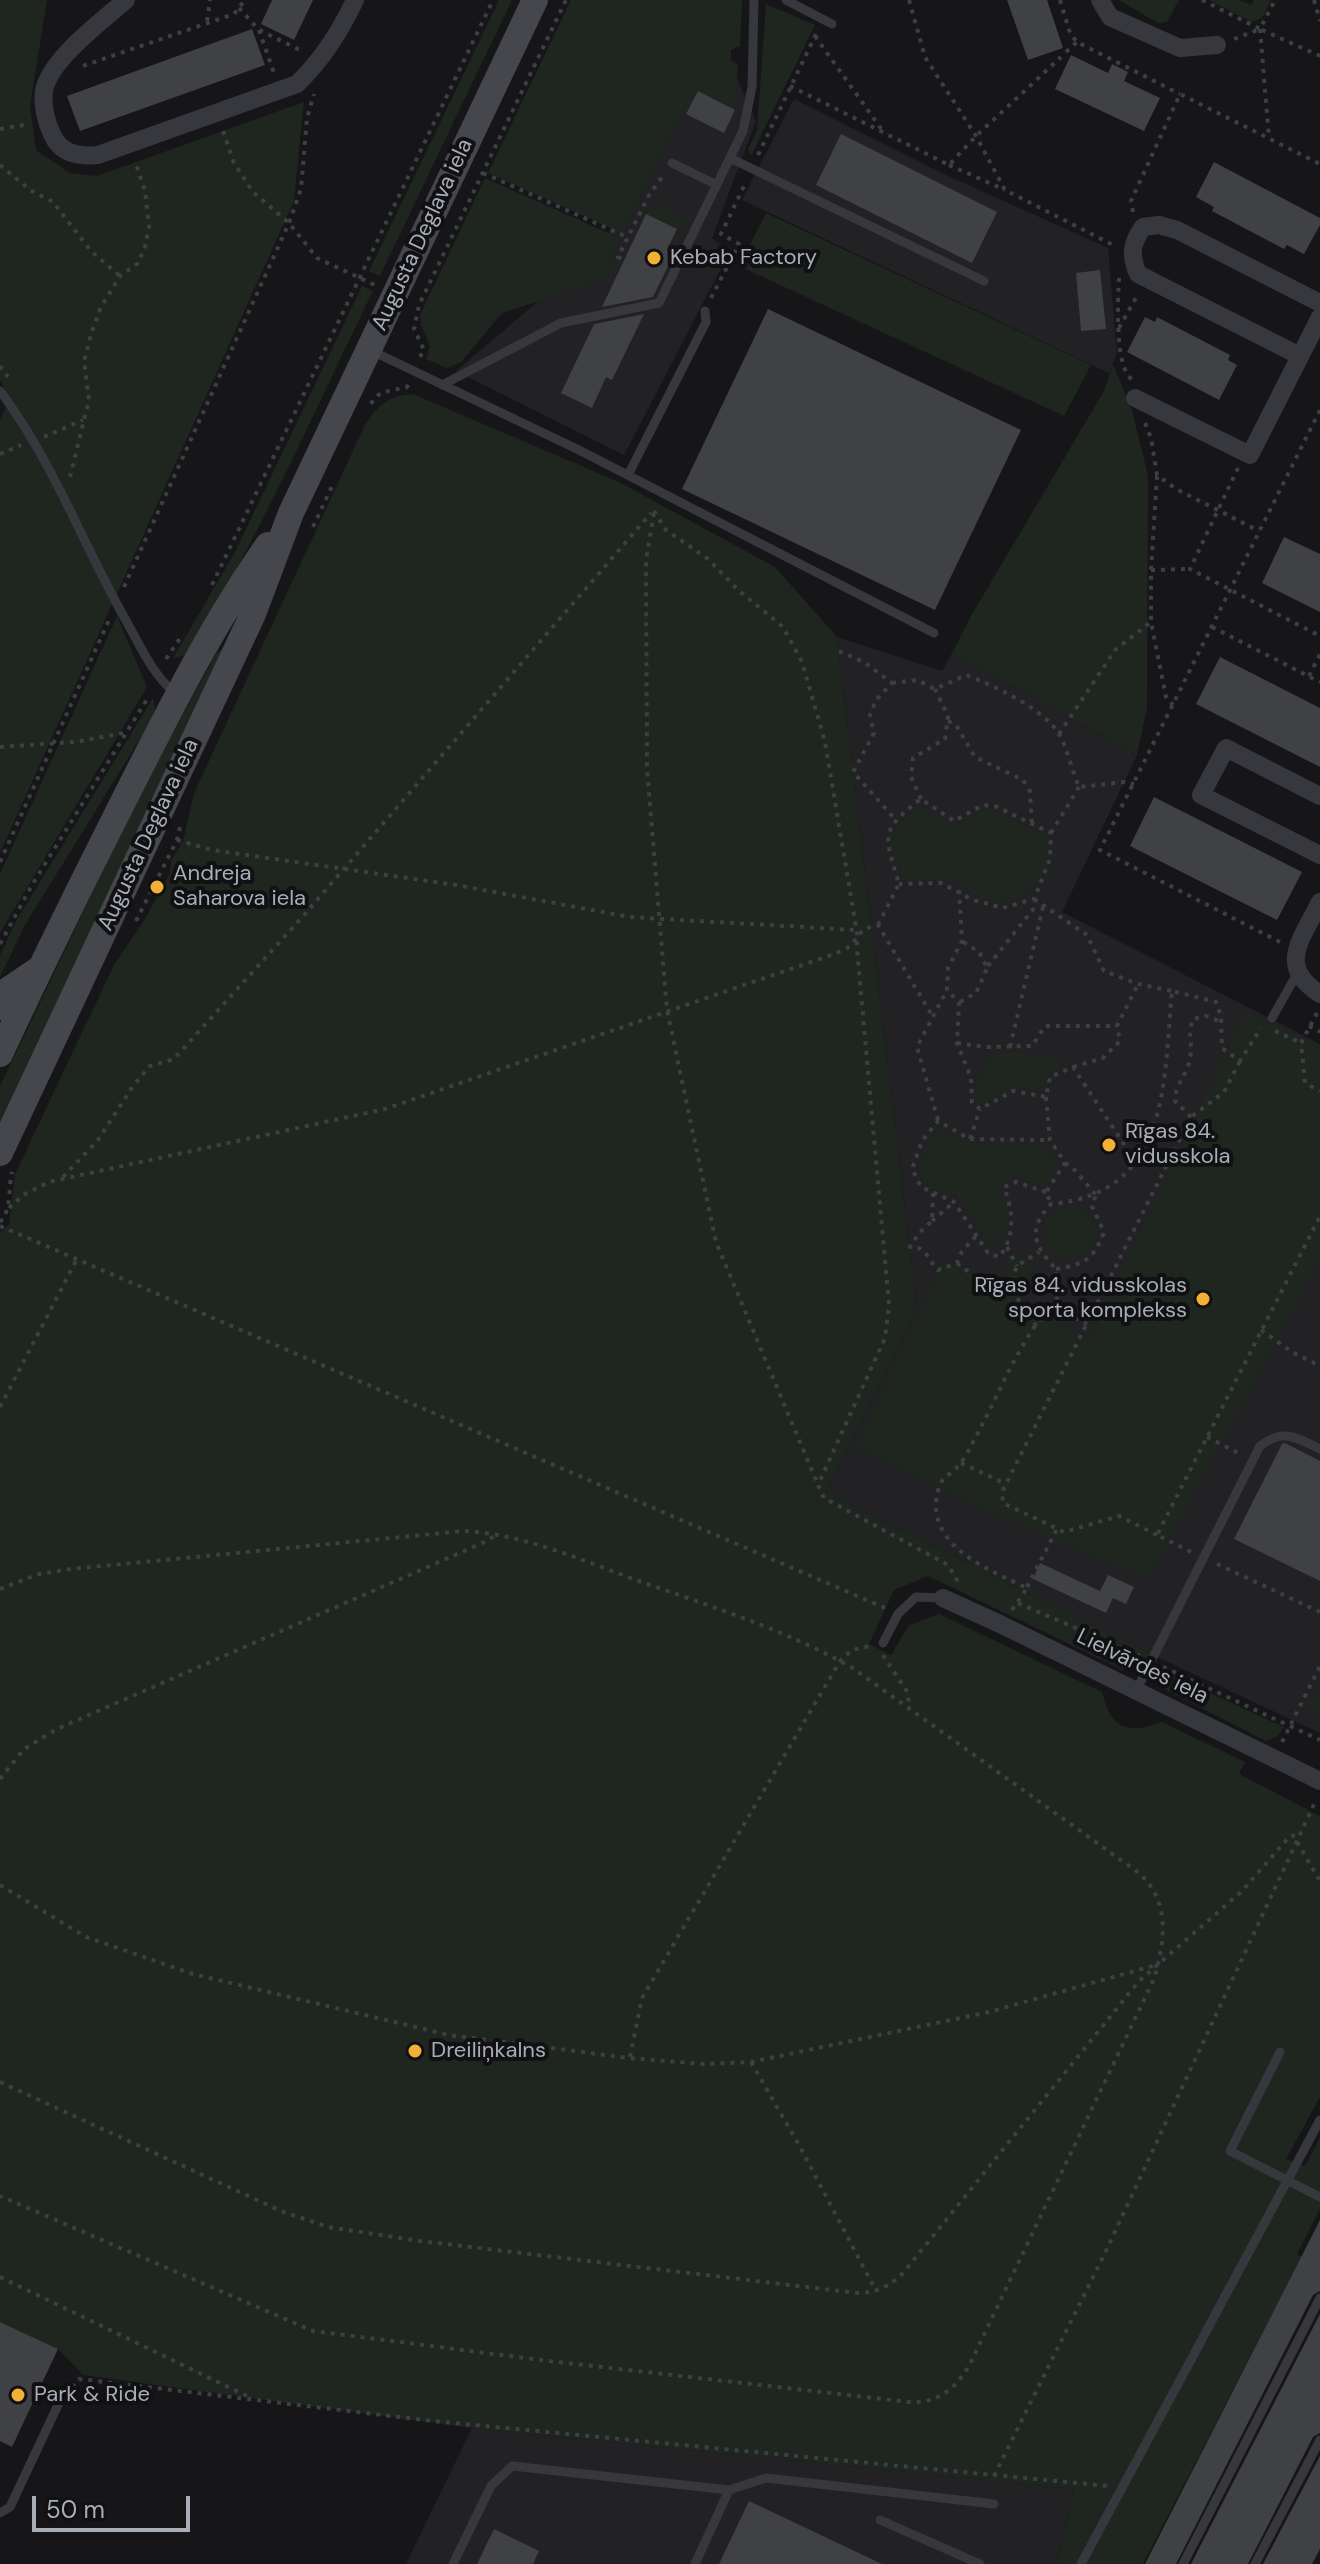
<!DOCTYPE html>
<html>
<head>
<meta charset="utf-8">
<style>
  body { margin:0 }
  #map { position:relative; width:1320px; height:2564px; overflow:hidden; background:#161618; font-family:"DM Sans",sans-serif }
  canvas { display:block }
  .scale { position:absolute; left:32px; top:2496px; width:158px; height:36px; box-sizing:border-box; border:4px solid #a8adb8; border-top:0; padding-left:10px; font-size:24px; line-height:28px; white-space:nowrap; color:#a8adb8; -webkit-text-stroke:6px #111113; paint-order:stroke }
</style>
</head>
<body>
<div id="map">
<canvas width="1320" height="2564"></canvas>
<div class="scale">50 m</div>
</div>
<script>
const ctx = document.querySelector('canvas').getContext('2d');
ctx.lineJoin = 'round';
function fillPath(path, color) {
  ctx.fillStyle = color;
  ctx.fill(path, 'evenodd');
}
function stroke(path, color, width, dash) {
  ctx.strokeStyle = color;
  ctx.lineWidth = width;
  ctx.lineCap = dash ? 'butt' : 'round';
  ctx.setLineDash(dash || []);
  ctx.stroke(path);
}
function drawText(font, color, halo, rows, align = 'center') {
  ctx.font = font + ' "DM Sans",sans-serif';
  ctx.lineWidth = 8;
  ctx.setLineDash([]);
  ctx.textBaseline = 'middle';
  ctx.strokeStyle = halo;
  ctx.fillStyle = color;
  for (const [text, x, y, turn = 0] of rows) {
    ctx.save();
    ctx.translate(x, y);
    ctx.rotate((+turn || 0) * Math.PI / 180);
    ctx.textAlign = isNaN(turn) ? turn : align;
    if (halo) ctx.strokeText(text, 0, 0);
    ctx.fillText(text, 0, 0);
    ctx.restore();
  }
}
fillPath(new Path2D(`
  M716 31 756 121 712 238 730 251 624 455 456 371 600 249Z
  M794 99 944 174 1108 248 1117 353 1109 373 742 200Z
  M837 637 942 671 952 653 1137 755 1062 912 1320 1044V1733L1153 1655 825 1492 917 1309Z
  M472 2428 1074 2489 1057 2564H406Z`), '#222225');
fillPath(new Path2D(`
  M0 0H47L30 106 36 150 70 173 97 176 304 102 294 201 0 853V420L9 399 0 380Z
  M499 0H512L380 276 369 271Z
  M571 0H742L740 46 731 50V61L738 65 735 110 698 91 686 114 680 115 622 233 488 173Z
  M1119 0H1179L1167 22 1158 23Z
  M1209 0H1239L1251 5 1254 0H1271L1262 18 1252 22Z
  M766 4 815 25 751 156 748 149 757 130Z
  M485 178 620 238 610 256 615 269 610 278 502 313 461 362 447 368 426 359 430 346 421 325 420 315Z
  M652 202 687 219 681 231 646 214Z
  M766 213 1091 365 1064 416 739 266Z
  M362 286 373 291C313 413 259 540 186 655L173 658 235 552Z
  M1113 364 1132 410 1148 476 1147 708 1137 755 952 653 971 616 1104 391Z
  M413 394 619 482 775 567 837 637 917 1309 825 1492 1153 1655 1123 1670 928 1576 894 1590 869 1644 891 1655 909 1625 939 1614 1102 1692C1111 1729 1128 1735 1162 1722L1245 1762 1239 1774 1320 1816V2097L1286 2159 1305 2166 1320 2138V2209L1297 2254 1302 2257 1143 2564H1057L1074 2489 472 2428 83 2375 58 2349 0 2322V1232L9 1224 15 1174 114 965 145 919 170 873 171 861 183 841 194 793 364 427C376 407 388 395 413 394Z
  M117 616 147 687 0 933V874Z
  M227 646 3 1120 0 1122V1086L145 783 217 652Z
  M153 698 155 708 151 721 25 925 0 977V955L16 921Z
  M918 806 958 827 974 813 989 808 1046 835 1054 856C1039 886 1013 914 976 896 969 892 963 885 955 882 940 877 921 880 905 879 882 844 888 831 918 806Z
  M1246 1011 1320 1050V1258L1149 1579 1023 1527 855 1447 944 1260 1089 1338Z
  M1014 1052 1034 1056 1053 1055 1064 1069 1047 1075 1040 1092 1012 1085 982 1106 974 1097 975 1083 992 1055Z
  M940 1127 977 1145 1008 1141 1045 1146 1060 1165 1044 1188 1017 1176 1000 1186 1009 1211 1005 1242 994 1246 984 1237 958 1196 928 1188 919 1174 926 1142Z
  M1043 1234a26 26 0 1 1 52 0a26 26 0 1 1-52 0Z
  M1003 1267a14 14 0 1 1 28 0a14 14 0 1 1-28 0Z
  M1160 1670 1284 1727 1278 1736 1266 1741 1166 1690Z
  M1317 1688 1320 1689V1719L1306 1712Z`), '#1e261f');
fillPath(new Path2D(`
  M272 0H313L294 40 261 24Z
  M1007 0H1047L1063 48 1028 60Z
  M252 29 265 65 80 131 67 96Z
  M1071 55 1108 73 1112 64 1128 72 1124 81 1160 98 1144 131 1055 89Z
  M698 91 735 110 724 133 686 114Z
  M841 134 997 212 972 263 816 185Z
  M1214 162 1320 218V225L1304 254 1287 245 1284 249 1212 211 1214 207 1196 197Z
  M646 214 677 229 667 250 674 254 653 297 602 307Z
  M1100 270 1106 329 1081 331 1076 273Z
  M768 309 1021 430 935 610 682 489Z
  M644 314 612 380 606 377 592 408 561 393 594 324Z
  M1145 317 1155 322 1157 317 1230 355 1228 360 1237 365 1219 400 1127 352Z
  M1284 537 1320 554V612L1262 583Z
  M1220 657 1320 708V767L1196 704Z
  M1154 797 1302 872 1277 920 1130 846Z
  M1285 1443 1320 1461V1581L1234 1539 1282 1444Z
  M1040 1563 1100 1591 1108 1575 1134 1587 1126 1604 1113 1598 1106 1613 1033 1579Z
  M1320 2220V2291L1313 2295 1176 2564H1145Z
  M1320 2314V2433L1313 2437 1248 2564H1191Z
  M0 2322 58 2349 12 2447 0 2441Z
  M1320 2456V2549L1312 2564H1263Z
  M749 2501 882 2564H719Z
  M494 2529 539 2551 533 2564H477Z`), '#404145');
stroke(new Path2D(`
  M909 0 925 57 976 136 1005 190 1115 246
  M1060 0 1070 33 1077 42 1180 94
  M1202 0 1260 29 1275 0
  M1314 0 1320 21
  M239 8 259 30 302 51
  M207 21 210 0
  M1260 29 1269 138
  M259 30 274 73
  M815 36 882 130
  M1234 39 1260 29 1320 56
  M1066 52 1077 42
  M83 66 234 14 245 0
  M790 86 949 165 976 136 1061 57
  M0 129 29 124
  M223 131 234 163 253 192 289 223 317 258 377 286
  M758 155 818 30
  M0 165 30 190 53 202 91 251 120 276
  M949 165 1005 190
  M483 173 627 237
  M1133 212 1131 201 1180 94 1320 164
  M657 276 618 257 649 195 665 173
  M1119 278C1118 299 1114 370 1133 380
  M711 298 739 244 721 234 746 182
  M1119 328 1138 294
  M420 357 424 350 414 329 419 305 566 0
  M0 366 8 377
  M371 404C380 388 391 392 407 387L409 384
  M1145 423 1151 438 1157 475 1176 489 1259 531
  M44 437 83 420
  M0 454 21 445
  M1238 468 1190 569 1320 636
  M1157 476 1151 570V622L1166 697 1173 705
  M70 477 89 400 84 361 92 331 101 307 120 276 138 263 145 247 149 227 145 191 135 161
  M654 511 666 530 708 559 737 589 783 627 802 662 825 742 857 933V949L889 1305 885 1338 818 1485 824 1498 948 1565 960 1585
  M654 513 646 560 647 769 667 1010 716 1242 818 1485
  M313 527 333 484
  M1151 570 1189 569
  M212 585 493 0
  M124 587 289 223 301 189 307 118 314 94
  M1212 627 1320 682
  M839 651 864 662 892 683 876 700 870 715 874 733 853 772 894 818
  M166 659 183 634
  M1309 676 1320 654
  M892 683 917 680 935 689 966 675C993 685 1044 709 1059 734 1067 747 1072 771 1079 787L1125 782 1134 784
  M948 721 956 725 975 757 1023 780 1030 791 1032 824
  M1059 734 1115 650 1151 622
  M0 747 76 742 128 732
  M921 799 911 777 913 758 945 739 948 716 935 689
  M1051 833 1079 787
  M177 840 212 850 456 885 630 917 854 930 857 933
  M0 862 109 620
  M959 890 962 941 948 968 947 990 959 1003 957 1043 971 1078 972 1103 980 1109 1013 1091 1046 1097 1050 1077 1073 1067 1135 1161
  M1034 899 1087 935 1104 971 1138 984 1172 991
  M136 921 177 840 180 827
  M878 925 899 884C885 835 878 832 921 799L954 821 983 805 995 806 1051 833 1050 859 1034 899 1003 908 973 900 941 883 899 884
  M1280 942 1100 850 1320 410
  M0 944 32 885 149 696
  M988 966 1038 903
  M960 1002 976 993 988 966 982 961 980 953 962 941
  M1317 1013 1301 1043 1305 1083 1320 1091
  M1309 1026 1320 1032
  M1275 1031 1301 1043
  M957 1043 985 1047 1032 1046 1045 1026H1117
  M1010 1047 1043 907
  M1073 1067 1103 1058 1120 1041 1117 1026 1138 984
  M1046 1097 1050 1140 1065 1163 1046 1192 1051 1204
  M1191 1117 1175 1101C1175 1083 1188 1074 1190 1058 1193 1044 1187 1033 1193 1019L1206 1016 1221 1022
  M938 1120 917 1047 947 990
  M970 1139 980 1109
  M1065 1163 1072 1167 1096 1195
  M63 1177 98 1140 133 1086 150 1066 174 1059 305 914 651 513
  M1046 1192 1016 1182 1004 1187C1013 1210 1016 1237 999 1257L988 1253 954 1202 921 1187 912 1169 922 1141 938 1121 970 1139 1050 1140
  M933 1193 932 1221 919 1233 910 1247C925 1245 928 1260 938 1270L957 1263 962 1251 976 1236
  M9 1208 23 1195 49 1182 385 1109 834 954C840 951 848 949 852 944 862 932 860 929 878 925L933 1017
  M932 1221 954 1202
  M0 1222C12 1210 8 1188 12 1172
  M0 1226 885 1608
  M1007 1247 1017 1266
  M957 1263C990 1290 1015 1281 1036 1326
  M1056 1269C1085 1264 1093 1260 1104 1232L1092 1206 1096 1195
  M1007 1290 1017 1266 1039 1252
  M1056 1297 1062 1311 1087 1324
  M1261 1330 1292 1352 1320 1366
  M0 1407 77 1259
  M1207 1437 1240 1454
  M961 1463 1006 1484
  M1157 1535 1119 1516 1064 1532 1003 1503 1002 1492 1191 1117 1224 1092 1240 1061
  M1191 1552 1157 1535 1320 1216
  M1217 1564 1320 1612
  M1027 1587 1057 1529
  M0 1589 39 1574 71 1569 464 1531C524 1534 583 1561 639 1581 712 1607 787 1630 854 1669L1139 1873C1171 1902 1165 1941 1154 1979L969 2366C955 2389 937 2404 909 2402L549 2361 313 2331 0 2196
  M1018 1603 1140 1656
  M1012 1610 1027 1588C987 1569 921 1544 939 1487 942 1478 948 1476 955 1469 962 1463 968 1452 972 1444 991 1410 1006 1373 1026 1340 1046 1305 1057 1315 1056 1269 1034 1246 1027 1229 1051 1204 1171 1193 1163 1083 1172 991L1216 1002 1221 1016 1222 1048 1240 1061 1261 1028
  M883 1655 908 1693 909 1709
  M1163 1667 1320 1740
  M1282 1742 1320 1666
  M0 1779 24 1749 57 1729 487 1541 496 1535
  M1297 1842 1320 1881
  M0 1885 86 1937 193 1974 449 2035 629 2058 704 2064 751 2062 989 2012 1156 1965
  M630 2057 642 1998 840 1661 852 1650 871 1646
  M751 2062 799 2145 876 2291
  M0 2082 281 2211 328 2227 420 2241 857 2293C877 2293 890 2286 904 2272L1139 1981 1241 1892 1290 1836 1300 1835
  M0 2277 249 2397
  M66 2395 79 2379 433 2421 1108 2486
  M994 2476 1105 2253 1316 1800`), '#3d3f44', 4, [4, 6]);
stroke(new Path2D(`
  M786 0 832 24
  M730 158 984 281
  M672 163 717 185
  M372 351 577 449 934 633
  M442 385 561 323 659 303 743 131 752 87 754 0
  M0 391C52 460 82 542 124 617 139 643 151 673 174 692
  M628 475 706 322 705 311
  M1272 1018 1297 974
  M883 1643 898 1614 916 1597 943 1598
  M1136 1691 1260 1446C1284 1428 1295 1437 1320 1449
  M1280 2052 1230 2151 1320 2197
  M0 2513 10 2507 58 2405
  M880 2520 980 2564
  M453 2564 491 2486 512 2466 729 2490 766 2478 994 2504
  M695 2564 729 2490
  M1081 2564 1320 2120
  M1183 2564 1320 2298
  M1255 2564 1320 2440`), '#37383d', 9);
stroke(new Path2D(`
  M126 0C102 21 49 60 44 91 42 104 46 122 52 134 60 154 79 157 98 155L297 84C323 59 340 32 355 0
  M1100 0 1110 17 1180 48 1217 45
  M1300 356 1138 274C1130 255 1131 244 1143 227L1159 225 1177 230 1320 303
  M1135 398 1250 455 1320 317
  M1320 796 1226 748 1201 795 1320 855
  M1320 902C1302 939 1276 966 1320 994
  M943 1598 1000 1624 1320 1781`), '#37383d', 18);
stroke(new Path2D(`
  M0 1007 8 990 39 969
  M0 1054C40 968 82 883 125 798 169 711 212 625 268 545
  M0 1153 253 614 291 513 535 0`), '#45474d', 26);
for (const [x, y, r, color] of [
  [654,258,8,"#f2b134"],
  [157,887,8,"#f2b134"],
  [1109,1145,8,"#f2b134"],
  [1203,1299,8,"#f2b134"],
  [415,2051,8,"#f2b134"],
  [18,2395,8,"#f2b134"]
]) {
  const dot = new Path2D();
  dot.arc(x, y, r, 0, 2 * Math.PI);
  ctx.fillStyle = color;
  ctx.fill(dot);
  stroke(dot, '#111113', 3);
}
drawText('22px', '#a8adb8', '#111113', [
  ["Augusta Deglava iela",423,235,-65],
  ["Augusta Deglava iela",149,835,-65],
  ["Lielvārdes iela",1142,1667,26]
]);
drawText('22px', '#a8adb8', '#111113', [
  ["Kebab Factory",670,258],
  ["Andreja",173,874],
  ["Saharova iela",173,899],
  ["Rīgas 84.",1125,1132],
  ["vidusskola",1125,1157],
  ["Rīgas 84. vidusskolas",1187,1286,"right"],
  ["sporta komplekss",1187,1311,"right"],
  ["Dreiliņkalns",431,2051],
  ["Park & Ride",34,2395]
], 'left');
</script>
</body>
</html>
